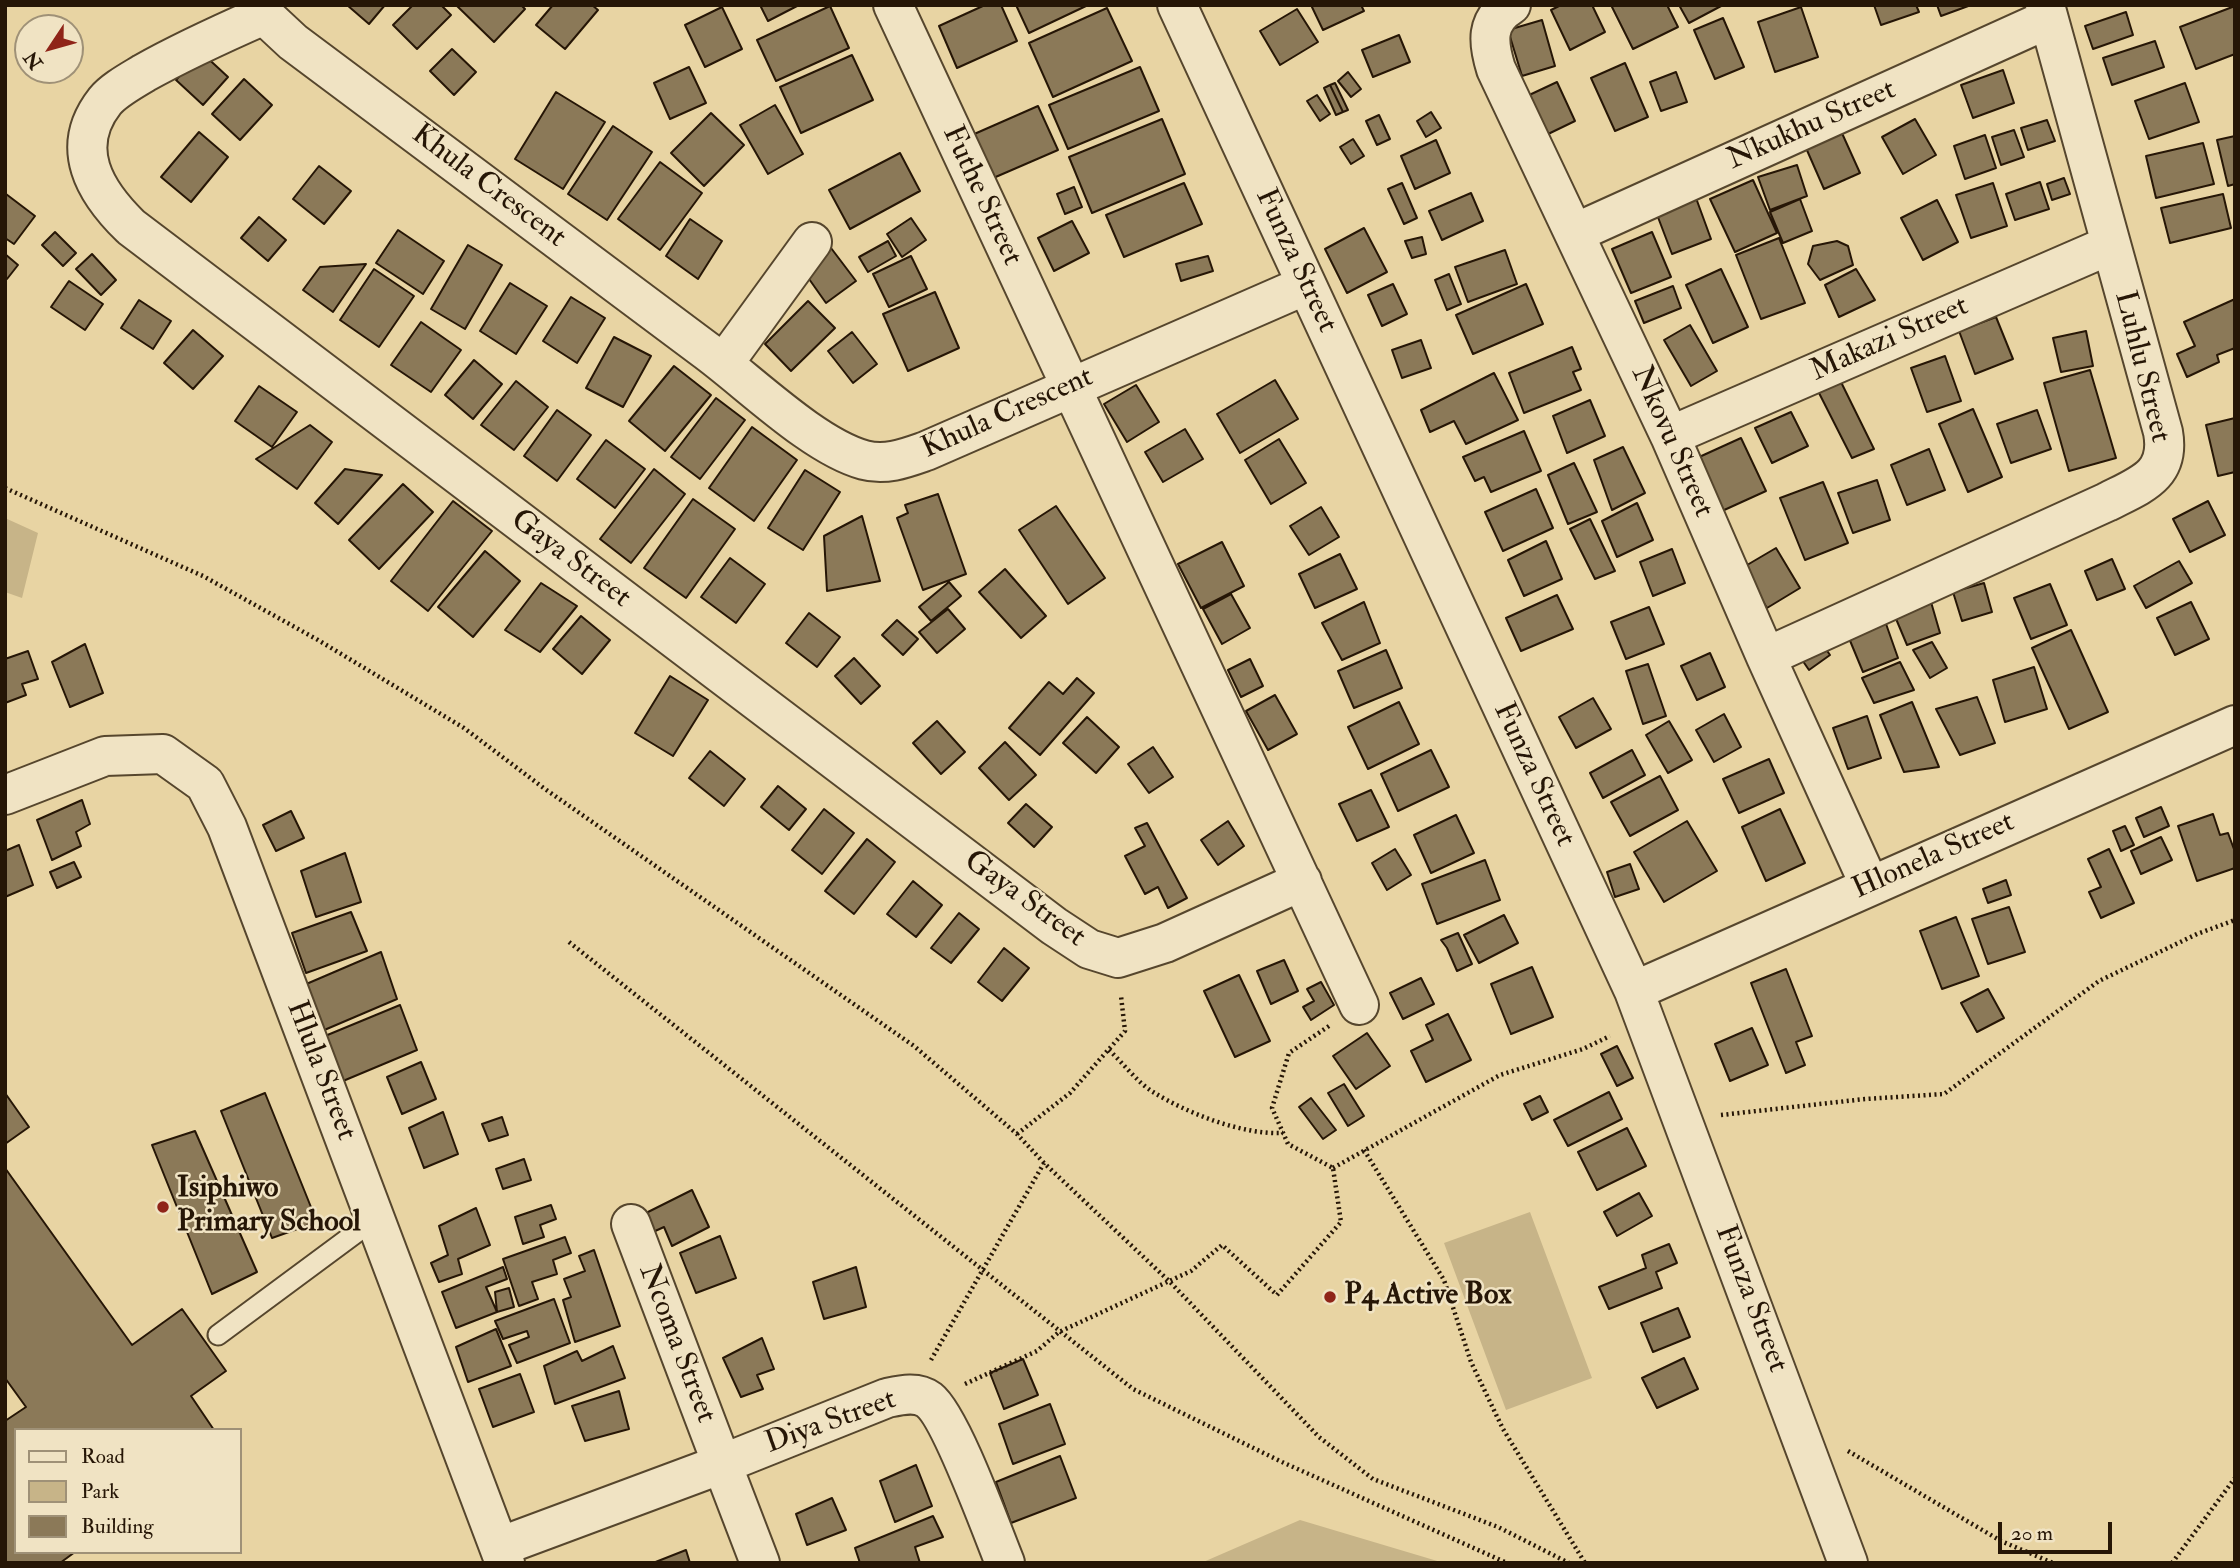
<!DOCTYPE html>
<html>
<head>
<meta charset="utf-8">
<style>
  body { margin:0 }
  #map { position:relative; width:2240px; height:1568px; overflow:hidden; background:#e8d4a3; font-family:"IM FELL Double Pica",serif }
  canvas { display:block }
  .frame { position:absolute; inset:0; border:7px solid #261606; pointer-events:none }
  .legend { position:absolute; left:14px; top:1428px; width:228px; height:126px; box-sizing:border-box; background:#f0e3c3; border:2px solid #9f9177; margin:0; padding:9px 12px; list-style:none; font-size:21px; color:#261606 }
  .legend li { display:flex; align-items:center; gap:14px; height:35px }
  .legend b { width:35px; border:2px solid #9f9177 }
  .north { position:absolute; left:14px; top:14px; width:70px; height:70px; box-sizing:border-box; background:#f0e3c3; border:2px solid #9f9177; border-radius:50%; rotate:234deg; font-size:19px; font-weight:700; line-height:28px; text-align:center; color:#261606 }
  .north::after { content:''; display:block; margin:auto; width:24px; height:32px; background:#8f2418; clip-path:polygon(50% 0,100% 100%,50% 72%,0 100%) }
  .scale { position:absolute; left:1998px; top:1522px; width:114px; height:32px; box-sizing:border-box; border:4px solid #261606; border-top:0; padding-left:9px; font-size:21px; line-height:24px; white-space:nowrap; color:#261606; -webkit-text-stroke:5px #f0e3c3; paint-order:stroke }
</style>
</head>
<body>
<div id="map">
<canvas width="2240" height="1568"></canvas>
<div class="frame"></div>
<ul class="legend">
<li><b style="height:9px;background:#f0e3c3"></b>Road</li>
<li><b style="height:19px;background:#c7b488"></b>Park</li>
<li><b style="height:19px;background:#8b7958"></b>Building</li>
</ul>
<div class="north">N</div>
<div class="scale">20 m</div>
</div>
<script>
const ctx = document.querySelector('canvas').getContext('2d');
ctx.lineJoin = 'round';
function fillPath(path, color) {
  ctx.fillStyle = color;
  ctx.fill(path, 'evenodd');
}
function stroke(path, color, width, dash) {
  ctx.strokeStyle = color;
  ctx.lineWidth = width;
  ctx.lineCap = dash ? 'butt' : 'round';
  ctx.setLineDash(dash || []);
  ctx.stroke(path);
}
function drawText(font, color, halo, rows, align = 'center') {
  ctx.font = font + ' "IM FELL Double Pica",serif';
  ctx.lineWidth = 5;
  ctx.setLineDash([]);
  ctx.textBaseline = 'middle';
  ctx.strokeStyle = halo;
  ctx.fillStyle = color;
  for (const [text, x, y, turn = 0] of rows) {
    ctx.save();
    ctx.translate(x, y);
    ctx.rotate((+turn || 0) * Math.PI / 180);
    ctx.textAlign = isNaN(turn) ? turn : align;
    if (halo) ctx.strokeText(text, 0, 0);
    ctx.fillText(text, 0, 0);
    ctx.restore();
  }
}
fillPath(new Path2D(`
  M5 518 38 533 22 598 5 592Z
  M1530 1212 1592 1378 1506 1410 1444 1243Z
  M1300 1520 1444 1563H1201Z`), '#c7b488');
const building = new Path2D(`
  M347 5H385L369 24Z
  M413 5H441L451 15 417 49 393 25Z
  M456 5H521L525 9 494 42Z
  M553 5H592L598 10 565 49 536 25Z
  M760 5H799L768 21Z
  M985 5H1001L1017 41 957 68 939 26Z
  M1016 5H1085L1086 6 1029 33Z
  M1311 5H1361L1364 11 1323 30Z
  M1561 5H1592L1605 32 1570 50 1551 10Z
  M1611 5H1667L1678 27 1633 49Z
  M1679 5H1723L1689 23Z
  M1874 5H1916L1919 12 1881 25Z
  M1937 5H1971L1941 16Z
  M830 6 849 48 776 81 757 40Z
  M2235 6V54L2196 69 2180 27Z
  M722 7 742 49 705 67 685 25Z
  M1801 7 1818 57 1775 72 1758 22Z
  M1107 8 1132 61 1053 97 1029 43Z
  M1297 9 1318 42 1280 65 1260 31Z
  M2126 12 2133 35 2093 49 2085 26Z
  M1723 18 1744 67 1715 79 1694 30Z
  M1542 20 1555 66 1522 76 1508 30Z
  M1399 35 1410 62 1373 77 1362 50Z
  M2155 41 2164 67 2112 85 2103 58Z
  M452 49 476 72 454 95 430 71Z
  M201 52 228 77 203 105 176 80Z
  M852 55 873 100 801 133 780 87Z
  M1625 63 1648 117 1615 131 1591 78Z
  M689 67 706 103 670 119 654 83Z
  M1140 67 1159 111 1068 149 1049 105Z
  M2003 70 2014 103 1973 118 1961 85Z
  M1348 72 1361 89 1351 97 1338 81Z
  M1676 72 1687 102 1661 111 1650 82Z
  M244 79 272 105 240 140 212 114Z
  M1557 82 1575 121 1544 136 1525 97Z
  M1335 83 1348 110 1343 112 1330 85Z
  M2185 83 2199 122 2149 139 2135 101Z
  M1330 85 1343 112 1336 115 1324 88Z
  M556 92 605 122 563 189 515 159Z
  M1317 95 1330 114 1320 121 1307 101Z
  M775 105 803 154 768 174 740 125Z
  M1038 106 1058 150 991 179 972 135Z
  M1431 112 1441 128 1426 137 1417 121Z
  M711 113 744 145 704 186 671 153Z
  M1379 115 1390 139 1377 145 1366 121Z
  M1162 119 1185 174 1092 213 1069 157Z
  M1915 119 1936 155 1903 174 1882 137Z
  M2047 120 2055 141 2028 150 2021 128Z
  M613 126 652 152 607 220 568 194Z
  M2014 130 2024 157 2001 165 1992 137Z
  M1841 131 1860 173 1824 189 1806 148Z
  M199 132 228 157 191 202 161 177Z
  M1985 135 1996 168 1965 179 1954 146Z
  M2235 136V184L2228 186 2217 140Z
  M1353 139 1364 156 1351 164 1340 147Z
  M1436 140 1450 173 1415 189 1401 156Z
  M2203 143 2214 184 2156 198 2146 156Z
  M900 153 920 191 850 229 829 190Z
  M660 162 702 193 660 250 618 219Z
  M1797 165 1807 196 1770 210 1758 177Z
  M319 166 351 191 324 224 293 199Z
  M2064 178 2070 194 2052 200 2047 184Z
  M1753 180 1777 233 1735 252 1710 199Z
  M2040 182 2049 209 2015 220 2006 194Z
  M1184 183 1202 224 1124 257 1106 215Z
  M1402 183 1417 218 1404 224 1388 189Z
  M1993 183 2007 226 1971 238 1956 195Z
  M1074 187 1082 207 1065 214 1057 194Z
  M1471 193 1483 221 1442 240 1429 211Z
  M6 194 35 216 14 244 5 238Z
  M2223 194 2231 228 2170 243 2161 208Z
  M1696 198 1711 239 1672 254 1656 212Z
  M1800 199 1812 231 1783 243 1770 212Z
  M1937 200 1958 242 1923 260 1901 218Z
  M259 217 286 240 268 261 241 238Z
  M911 218 926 240 902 257 887 234Z
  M690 219 722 241 698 279 666 256Z
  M1072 221 1089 253 1054 271 1038 238Z
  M1364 228 1387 272 1347 293 1325 249Z
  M398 230 444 261 423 294 376 263Z
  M55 232 76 253 63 266 42 245Z
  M1652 232 1671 277 1631 293 1612 249Z
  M1422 237 1426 254 1412 258 1405 241Z
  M1779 238 1805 303 1761 319 1736 255Z
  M888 241 896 256 868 272 859 257Z
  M1837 241 1848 246 1853 265 1820 280 1808 264 1813 246Z
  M468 245 502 265 465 329 431 309Z
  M831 248 856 281 826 303 802 269Z
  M1505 250 1517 284 1468 302 1455 267Z
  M5 254 18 265 7 279 5 277Z
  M92 254 116 280 101 295 76 269Z
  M911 256 927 289 889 307 873 274Z
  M1208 256 1213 271 1181 281 1176 264Z
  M366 264 333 312 303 290 320 267Z
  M374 269 414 296 379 347 340 320Z
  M1721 269 1748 327 1713 343 1686 285Z
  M1856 269 1875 300 1839 317 1825 285Z
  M1449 274 1461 304 1447 310 1435 280Z
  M69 281 103 304 85 330 51 307Z
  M510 283 547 306 516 354 480 331Z
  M1393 284 1407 314 1382 326 1368 295Z
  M1526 284 1543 324 1473 354 1456 315Z
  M1673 286 1681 308 1644 323 1635 301Z
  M935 292 959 348 908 371 883 314Z
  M571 297 605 318 577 363 543 341Z
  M2235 299V348L2217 355 2219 362 2187 377 2177 354 2195 346 2184 322Z
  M139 300 171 321 153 349 121 328Z
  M808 301 835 328 791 371 765 344Z
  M1996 317 2013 359 1975 374 1959 331Z
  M421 322 461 350 431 392 391 365Z
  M1690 325 1717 371 1691 386 1664 340Z
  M193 330 223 356 193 389 164 363Z
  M2086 331 2093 366 2061 372 2053 338Z
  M852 332 877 364 853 383 828 351Z
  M614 337 651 356 623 407 586 388Z
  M1421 340 1431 368 1402 378 1392 350Z
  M1572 347 1581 369 1573 372 1581 390 1524 413 1509 373Z
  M1945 356 1961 401 1927 412 1911 368Z
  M474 360 502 384 473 419 445 395Z
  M674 366 711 395 665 451 629 421Z
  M2090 370 2116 458 2069 471 2044 383Z
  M1494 373 1518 420 1466 444 1454 421 1430 432 1421 410Z
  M1839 378 1874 449 1852 458 1818 391Z
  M1275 380 1298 419 1240 453 1217 414Z
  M516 381 548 407 514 450 481 425Z
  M1136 385 1159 422 1127 442 1104 404Z
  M259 386 297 412 272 447 235 421Z
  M716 398 745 420 700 479 671 457Z
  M1590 400 1605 436 1567 453 1553 416Z
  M1973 409 2002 477 1968 492 1939 424Z
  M557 410 591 435 557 481 524 456Z
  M2037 410 2051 449 2011 463 1997 424Z
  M1791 412 1808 446 1772 463 1755 428Z
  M2235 418V472L2218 476 2206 425Z
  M310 425 332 442 297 489 256 459Z
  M752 427 797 460 754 521 709 488Z
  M1185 429 1203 459 1163 482 1145 452Z
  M1524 431 1541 471 1491 492 1484 477 1475 481 1463 457Z
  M1741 438 1766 491 1722 511 1697 458Z
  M1279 439 1306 483 1271 504 1245 460Z
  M606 440 645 469 615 508 577 479Z
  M1623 447 1645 493 1612 510 1594 460Z
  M1929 449 1945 490 1907 505 1891 465Z
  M1574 463 1597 512 1568 524 1548 475Z
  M345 469 382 475 338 524 315 503Z
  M654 469 685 494 631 563 600 539Z
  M805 470 840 492 803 550 768 528Z
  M1877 480 1890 520 1853 533 1838 493Z
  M1823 482 1848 543 1805 560 1780 498Z
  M403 484 433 512 379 569 349 540Z
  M1536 489 1553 528 1503 551 1485 512Z
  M938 494 966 574 923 590 897 518 908 513 905 505Z
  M693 499 735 529 686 598 644 568Z
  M453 501 492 531 428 611 391 581Z
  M2208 501 2225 535 2190 552 2173 519Z
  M1637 503 1653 540 1617 557 1602 521Z
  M1056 506 1105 578 1068 604 1019 530Z
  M1321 507 1339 537 1309 555 1290 526Z
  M862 516 880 581 827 591 824 536Z
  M1590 519 1615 571 1595 579 1570 529Z
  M1546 541 1562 579 1524 596 1508 560Z
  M1222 542 1244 586 1201 608 1178 564Z
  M1776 548 1800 588 1767 608 1742 568Z
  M1672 549 1685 583 1653 596 1640 562Z
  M485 551 520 581 473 637 438 607Z
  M1340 554 1357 589 1315 608 1299 574Z
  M730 558 765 584 736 623 701 597Z
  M2112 559 2125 589 2097 600 2085 571Z
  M2179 561 2192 583 2146 608 2134 586Z
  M1005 569 1046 616 1021 638 979 592Z
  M949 582 961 596 931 621 919 607Z
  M541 583 577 606 540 652 505 630Z
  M1984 583 1992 612 1962 621 1953 592Z
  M2050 584 2067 625 2031 639 2014 598Z
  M1231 594 1250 628 1222 644 1203 609Z
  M1557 595 1573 629 1521 651 1506 618Z
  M1364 602 1380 643 1342 660 1322 623Z
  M1931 602 1940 633 1907 645 1894 614Z
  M2191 602 2209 639 2175 655 2157 618Z
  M1649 607 1664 644 1626 659 1611 622Z
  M948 609 965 629 937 653 919 632Z
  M809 613 840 637 817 667 786 643Z
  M581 616 610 640 582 674 553 649Z
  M897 620 918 639 903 655 882 635Z
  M1885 621 1898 658 1863 672 1846 631Z
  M2071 630 2108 712 2069 729 2032 648Z
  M1821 642 1830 655 1809 670 1798 654Z
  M1932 642 1947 668 1930 678 1913 650Z
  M85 644 103 693 70 707 52 662Z
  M1386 650 1402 688 1354 708 1338 671Z
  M28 651 38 679 22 684 26 695 5 703V659Z
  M1710 653 1725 687 1697 700 1681 666Z
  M854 658 880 686 861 704 835 676Z
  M1250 659 1263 686 1241 697 1228 670Z
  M1900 662 1914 690 1874 703 1862 678Z
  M1648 664 1666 716 1643 724 1626 671Z
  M2034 667 2047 709 2005 722 1993 680Z
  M670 676 708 700 673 756 635 733Z
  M1077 678 1094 693 1040 755 1009 728 1049 682 1063 694Z
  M1275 695 1297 734 1268 750 1246 711Z
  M1977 697 1995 743 1960 755 1936 709Z
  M1593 698 1611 729 1576 748 1559 717Z
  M1399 702 1419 744 1368 769 1348 727Z
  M1912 702 1939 767 1904 772 1880 715Z
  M1724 714 1741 747 1714 762 1696 730Z
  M1867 716 1881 758 1848 769 1833 728Z
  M1087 717 1119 747 1096 773 1063 743Z
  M937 721 965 752 941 774 913 743Z
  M1669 721 1692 760 1668 773 1646 735Z
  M1005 742 1036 775 1009 800 979 768Z
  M1153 747 1173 777 1149 793 1128 764Z
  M1431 750 1449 787 1398 811 1381 774Z
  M1632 750 1645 775 1603 798 1590 773Z
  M710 751 745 779 724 806 689 778Z
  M1769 759 1784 793 1739 813 1723 779Z
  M1660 776 1678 810 1630 836 1611 802Z
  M778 786 806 809 789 830 761 807Z
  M1371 790 1389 827 1357 841 1339 804Z
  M82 800 90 824 76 832 81 846 52 860 37 820Z
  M1026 804 1052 827 1034 847 1008 823Z
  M2161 807 2169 826 2144 837 2136 818Z
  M824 809 854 833 822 874 792 850Z
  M1780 809 1805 863 1766 881 1742 827Z
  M291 811 304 838 276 851 263 825Z
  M2213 814 2220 835 2228 833 2235 852V868L2197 881 2178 826Z
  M1456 815 1474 853 1431 873 1414 835Z
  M1228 821 1244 846 1218 865 1201 840Z
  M1687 821 1717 871 1664 902 1634 852Z
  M1147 823 1187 898 1168 908 1158 887 1145 894 1125 856 1145 846 1135 828Z
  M2125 826 2134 845 2121 851 2113 831Z
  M2161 837 2172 860 2141 874 2131 851Z
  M867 839 895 862 854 914 825 891Z
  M19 845 33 885 5 897V851Z
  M1395 849 1411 875 1387 890 1372 863Z
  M2109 849 2134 903 2101 918 2089 892 2101 887 2088 859Z
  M345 853 361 902 316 917 301 871Z
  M1485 860 1500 900 1437 924 1422 884Z
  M74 862 81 877 57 888 50 872Z
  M1630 864 1639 889 1615 897 1607 872Z
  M2006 880 2011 895 1988 903 1983 889Z
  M913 881 942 905 916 937 887 914Z
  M2009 907 2025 952 1988 964 1972 919Z
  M351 912 367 951 306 973 292 933Z
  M959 913 979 929 951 963 931 948Z
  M1504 915 1518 943 1479 963 1464 935Z
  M1956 917 1979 976 1942 989 1920 931Z
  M1458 933 1472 964 1457 971 1447 948 1441 940Z
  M1004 948 1029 968 1002 1001 978 982Z
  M381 952 397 999 322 1031 304 985Z
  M1284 960 1298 991 1271 1004 1257 971Z
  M1532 967 1553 1017 1511 1034 1491 984Z
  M1786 969 1812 1036 1796 1042 1805 1065 1786 1073 1751 983Z
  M1239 975 1270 1041 1235 1057 1204 991Z
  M1421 978 1434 1004 1403 1019 1390 993Z
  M1321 982 1334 1005 1311 1020 1303 1007 1314 1001 1307 989Z
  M1988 989 2004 1018 1977 1032 1961 1003Z
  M400 1005 417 1050 343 1081 325 1036Z
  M1448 1014 1471 1060 1426 1082 1411 1051 1433 1040 1426 1025Z
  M1752 1028 1768 1065 1730 1081 1715 1044Z
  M1367 1033 1390 1066 1356 1089 1333 1056Z
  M1617 1046 1633 1078 1617 1086 1601 1054Z
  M421 1062 436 1099 402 1114 387 1077Z
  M1344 1084 1364 1116 1348 1126 1328 1093Z
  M1609 1092 1622 1119 1568 1146 1554 1120Z
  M5 1093 29 1127 5 1144Z
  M265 1093 317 1222 272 1238 221 1111Z
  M1540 1096 1548 1112 1532 1120 1524 1104Z
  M1311 1098 1336 1130 1323 1139 1299 1107Z
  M443 1112 458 1154 424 1168 409 1128Z
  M502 1117 508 1135 489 1141 482 1124Z
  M1627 1128 1646 1166 1597 1190 1578 1152Z
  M195 1131 257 1272 212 1294 152 1145Z
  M524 1159 531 1180 503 1189 496 1169Z
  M5 1168 132 1345 182 1309 226 1371 191 1396 214 1430H16V1552H75L60 1563H5V1421L26 1407 5 1378Z
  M692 1190 709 1227 672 1246 664 1227 653 1232 644 1214Z
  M1639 1193 1652 1216 1617 1236 1604 1212Z
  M551 1205 556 1219 540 1225 544 1237 523 1244 515 1217Z
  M476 1208 490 1245 458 1259 462 1274 439 1282 431 1263 448 1255 439 1226Z
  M720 1236 736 1278 696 1293 680 1253Z
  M565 1237 571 1253 553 1260 557 1274 532 1282 538 1299 519 1306 503 1259Z
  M1669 1244 1677 1263 1656 1272 1662 1288 1609 1309 1599 1287 1646 1268 1642 1255Z
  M594 1250 620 1326 575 1342 563 1300 571 1297 564 1279 585 1271 579 1256Z
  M503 1267 507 1279 486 1287 497 1312 456 1328 442 1292Z
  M856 1267 866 1307 824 1319 813 1282Z
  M509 1288 514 1307 497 1312 495 1292Z
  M554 1299 570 1343 517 1363 509 1345 529 1337 527 1331 503 1339 495 1321Z
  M1678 1308 1690 1337 1653 1352 1641 1323Z
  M496 1329 511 1366 468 1382 456 1347Z
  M762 1338 774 1369 757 1375 763 1389 741 1397 723 1358Z
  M613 1346 625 1378 555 1404 544 1366 577 1351 582 1361Z
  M1684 1358 1698 1389 1657 1408 1642 1378Z
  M1023 1359 1038 1395 1004 1409 990 1373Z
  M520 1374 534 1412 493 1427 479 1389Z
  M619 1391 629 1429 585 1441 572 1406Z
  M1050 1404 1065 1444 1013 1464 999 1424Z
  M1060 1456 1076 1498 1011 1523 996 1482Z
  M916 1465 932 1506 895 1522 880 1481Z
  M832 1498 846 1530 807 1545 796 1514Z
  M933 1516 943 1537 915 1547 920 1563H860L855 1548Z
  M686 1550 690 1563H653Z`);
fillPath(building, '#8b7958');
stroke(building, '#261606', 2);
const lane = new Path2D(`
  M218 1335 376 1218`);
const street = new Path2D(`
  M258 5 264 15 293 42C430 144 567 246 704 349 748 381 813 446 864 460 886 466 906 458 926 451L1306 285
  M893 5 1359 1005
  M1177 5 1634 991 1848 1563
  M1511 5C1485 21 1488 43 1496 69L1670 436 1766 657 1870 886
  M264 15C223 33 183 51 144 73 131 81 114 90 105 101 68 148 95 192 131 227L1054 926 1089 949 1118 958 1165 943 1302 881
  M1575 233 2048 19
  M724 363 812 242
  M1670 436 2110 245
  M1766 657 2107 502C2140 485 2171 476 2163 432L2045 5
  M5 795 105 756 163 754 205 784 227 827 505 1563
  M1634 991 2235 725
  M499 1547 722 1464 631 1224
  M760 1563 722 1464 887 1398C901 1395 917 1391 929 1400 951 1417 992 1531 1005 1563`);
stroke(lane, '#56462d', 23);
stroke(street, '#56462d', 42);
stroke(new Path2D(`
  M5 488 203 576 318 640 464 728 545 789 914 1046 1017 1134 1044 1163 1170 1282 1319 1437 1373 1479 1498 1527 1569 1563
  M569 942 1133 1389 1282 1462 1507 1563
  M1329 1026 1289 1053 1272 1108 1288 1144 1333 1168
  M1109 1050C1123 1063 1137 1082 1153 1092 1187 1113 1242 1135 1283 1133
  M1721 1115 1865 1099 1944 1094 2099 981 2197 934 2235 920
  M1017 1134 1070 1093 1125 1031 1121 996
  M1364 1150 1444 1280 1471 1362 1503 1429 1585 1563
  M1333 1168 1500 1075 1583 1049 1610 1036
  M931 1360 1044 1163
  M965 1384 1037 1351 1059 1332 1191 1271 1222 1245 1277 1295 1341 1222 1333 1168
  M1848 1451 2001 1541 2053 1563
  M2172 1563 2235 1478`), '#261606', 4.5, [2, 3.5]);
stroke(lane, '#f0e3c3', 19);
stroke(street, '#f0e3c3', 38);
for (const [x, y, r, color] of [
  [163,1207,7,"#8f2418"],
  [1330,1297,7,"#8f2418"]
]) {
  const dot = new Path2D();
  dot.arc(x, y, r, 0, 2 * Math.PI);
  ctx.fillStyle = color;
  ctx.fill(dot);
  stroke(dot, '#f0e3c3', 2.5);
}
drawText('30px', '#261606', '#f0e3c3', [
  ["Nkukhu Street",1812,126,-24],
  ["Khula Crescent",488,187,37],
  ["Futhe Street",981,196,65],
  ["Funza Street",1295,261,65],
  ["Makazi Street",1890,340,-24],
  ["Luhlu Street",2141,367,76],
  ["Khula Crescent",1008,414,-24],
  ["Nkovu Street",1671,442,66],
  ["Gaya Street",570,560,37],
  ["Funza Street",1533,775,65],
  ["Hlonela Street",1934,857,-24],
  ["Gaya Street",1024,900,36],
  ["Hlula Street",320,1071,69],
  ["Funza Street",1750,1299,69],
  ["Ncoma Street",676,1344,69],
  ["Diya Street",831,1423,-20]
]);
drawText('bold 30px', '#261606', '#f0e3c3', [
  ["Isiphiwo",177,1190],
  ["Primary School",177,1224],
  ["P4 Active Box",1344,1297]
], 'left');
</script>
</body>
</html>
